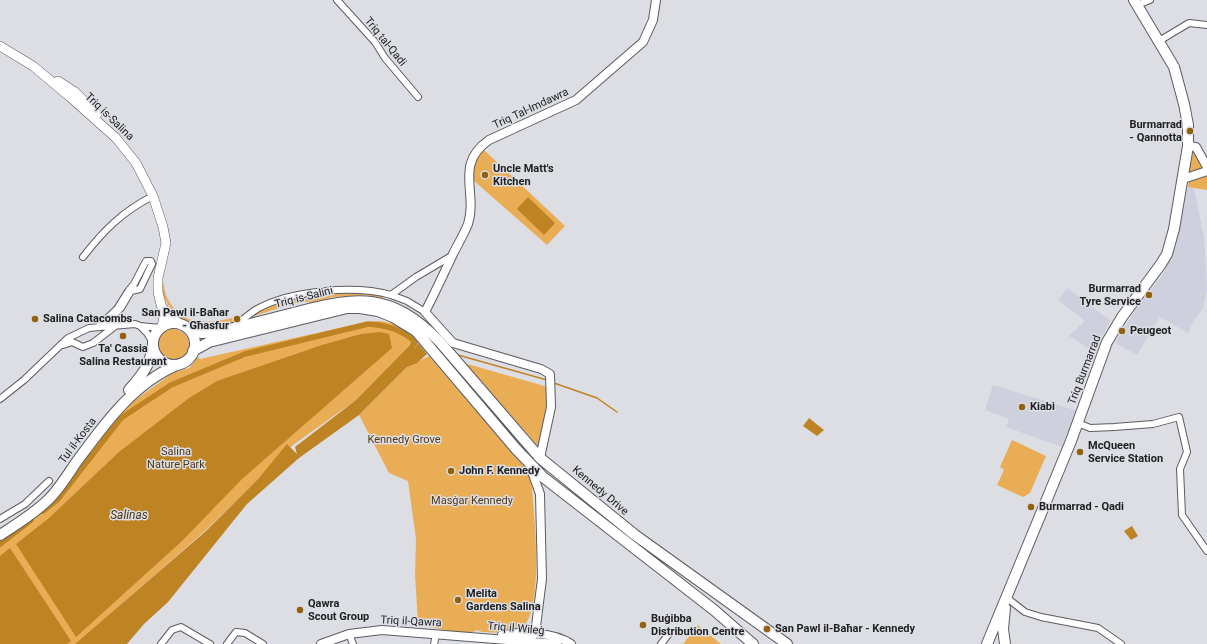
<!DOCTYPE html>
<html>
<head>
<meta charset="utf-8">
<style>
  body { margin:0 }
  canvas { display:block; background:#dcdee4 }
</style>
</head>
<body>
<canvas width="1207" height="644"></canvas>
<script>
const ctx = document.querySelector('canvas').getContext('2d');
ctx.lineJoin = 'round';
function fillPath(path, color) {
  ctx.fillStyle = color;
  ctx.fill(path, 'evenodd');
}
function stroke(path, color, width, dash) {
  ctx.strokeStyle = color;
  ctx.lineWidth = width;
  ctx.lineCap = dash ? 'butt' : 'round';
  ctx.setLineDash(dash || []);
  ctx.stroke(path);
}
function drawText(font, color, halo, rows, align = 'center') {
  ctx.font = font + ' Roboto,sans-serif';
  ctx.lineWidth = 3;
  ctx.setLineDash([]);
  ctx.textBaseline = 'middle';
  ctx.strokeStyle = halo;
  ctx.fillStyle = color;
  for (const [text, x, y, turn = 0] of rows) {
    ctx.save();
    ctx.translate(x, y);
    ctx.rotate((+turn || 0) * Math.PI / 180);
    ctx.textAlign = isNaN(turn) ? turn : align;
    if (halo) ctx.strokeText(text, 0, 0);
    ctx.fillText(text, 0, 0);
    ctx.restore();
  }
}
fillPath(new Path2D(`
  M1188 187 1194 188 1204 237 1207 289 1203 308 1194 320 1188 333 1160 317 1137 355 1115 343 1136 309 1161 277 1175 249Z
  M1067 288 1111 321 1099 341 1100 343 1096 353 1069 336 1085 321 1058 300Z
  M993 385 1078 411 1065 448 1006 427 1009 419 985 410Z`), '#ced0de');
fillPath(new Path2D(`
  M483 149 565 226 547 245 473 180 472 165Z
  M1193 153 1197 154 1204 170 1189 173Z
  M1207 175V190L1188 187 1189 180Z
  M162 278C165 285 164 293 168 299 185 332 217 321 246 315 215 339 158 323 162 278Z
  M364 291 383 294V298L365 295 351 296 333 297 313 303 301 301 251 317C285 295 325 294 364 291Z
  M379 321C394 323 403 326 412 338L409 346 356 400 293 445 206 530 78 642 75 644H0V538L30 516 128 405 174 372 189 368 198 357 200 359 366 322Z
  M157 345a16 16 0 1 1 32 0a16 16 0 1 1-32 0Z
  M429 356 524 466 530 477 532 488C534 515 545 613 521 629 512 635 493 632 482 632L477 630C465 638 432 626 418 624L415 575 416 539 408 481 389 473 359 415 407 367Z
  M464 363 548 387C550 407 548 428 538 446Z
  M1012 440 1046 456 1030 493 1023 497 997 485 1004 470 1000 467Z
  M698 625 700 627 721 644H683Z`), '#e9ad56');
fillPath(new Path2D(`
  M528 197 555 223 544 235 517 209Z
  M380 332 389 334 392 348 242 479 182 541 76 637 16 544 49 518 119 452 189 398 217 381 322 345 361 334Z
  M413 338 417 343 414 350 418 343 427 354 417 363 407 367 359 415 299 458 247 504 168 602 144 624 127 644H75L206 531 259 478 287 444 297 454 295 447 356 400 409 346Z
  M809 418 824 430 817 436 803 426Z
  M1132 526 1138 536 1131 540 1124 531Z
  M10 548 71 641 67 644H0V556Z`), '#be8323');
stroke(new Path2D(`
  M458 355 547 380
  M554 383 597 398 617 412`), '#be8323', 1.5);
stroke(new Path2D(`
  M43 511 58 499 121 418 171 385 245 354 368 324C386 325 403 330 415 342L414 344
  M0 544 31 520`), '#be8323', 5.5);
const minor = new Path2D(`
  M337 0 375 42 385 58 418 97
  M1137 5 1150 0
  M1159 41 1189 23 1207 25
  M83 257C103 231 123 211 153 196
  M391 295 407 301 425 312
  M99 326 117 309 129 290 134 284 146 261H151L152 264 140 289 131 291 121 308 108 321 106 327
  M235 326C242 320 249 314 257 309 291 290 355 285 391 295L416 277 453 255
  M153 343 147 333 140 326 160 328
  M63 345 72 342 83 347 93 343 114 327
  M0 399 24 380 68 338 89 328 135 324 140 326
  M1078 423 1090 428 1114 427 1153 424 1179 417 1187 452 1180 469 1182 515 1207 551
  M0 519 25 504 49 481
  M1007 598 1025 612 1041 617 1098 628 1121 644
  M349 634 353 644
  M161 644 172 630 181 627 210 644
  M227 644 236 632 245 633 263 644
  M434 644 436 635
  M661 644 668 635`);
const tertiary = new Path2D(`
  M1188 146 1196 147 1207 167
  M1183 179 1207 171
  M540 458 551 407 550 374 541 369 453 343 425 312C435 293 444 273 453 254 458 244 464 234 468 224 478 193 454 164 489 140L576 100 643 42 653 20 656 0
  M502 635C524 633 552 631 571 644
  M525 641 535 634 542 579 540 494 530 466
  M321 644 349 634 382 630 557 644`);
const secondary = new Path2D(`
  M0 46 33 66 70 97 116 138 136 163 153 196 163 227 166 243 158 278V292L164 317 162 327
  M58 81 75 92 97 114
  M163 308 168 315 181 325`);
const primary = new Path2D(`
  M987 644 1071 441 1107 342 1122 317 1161 264 1167 254 1174 229 1188 146V125L1184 104 1174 67 1134 0
  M1005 644 1003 629 1005 608`);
const trunk = new Path2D(`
  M153 344a21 21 0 1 1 42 0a21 21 0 1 1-42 0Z
  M186 327 202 333 217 332C244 326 270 319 297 312 358 296 391 292 439 341L540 458 635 535 787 644
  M193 351 209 342 347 308H360L378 311 393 317 416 331 516 449 543 477 714 610 753 644
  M129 390C142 375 149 367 153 347
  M0 535C17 524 35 513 49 499 59 489 67 476 75 464 103 426 132 384 177 365`);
stroke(minor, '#5b5c61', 8);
stroke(tertiary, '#5b5c61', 10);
stroke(secondary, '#5b5c61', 10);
stroke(primary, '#5b5c61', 12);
stroke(trunk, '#5b5c61', 12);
stroke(minor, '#fff', 6);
stroke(tertiary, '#fff', 8);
stroke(secondary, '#fff', 9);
stroke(primary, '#fff', 10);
stroke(trunk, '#fff', 10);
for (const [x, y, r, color] of [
  [1190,131,4,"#91620e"],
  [485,175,4,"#91620e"],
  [1149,295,4,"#91620e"],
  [35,319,4,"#91620e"],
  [237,319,4,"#91620e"],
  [1122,331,4,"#91620e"],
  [123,336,4,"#91620e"],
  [1022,407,4,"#91620e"],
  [1080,452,4,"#91620e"],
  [451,471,4,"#91620e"],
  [1031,507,4,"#91620e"],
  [458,600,4,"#91620e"],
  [300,610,4,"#91620e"],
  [643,625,4,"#91620e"],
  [767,629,4,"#91620e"]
]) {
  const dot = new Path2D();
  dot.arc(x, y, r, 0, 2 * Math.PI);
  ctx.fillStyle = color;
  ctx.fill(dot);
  stroke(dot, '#dcdee4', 1.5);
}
drawText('11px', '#202123', '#dcdee4', [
  ["Triq tal-Qadi",385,42,51],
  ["Triq Tal-Imdawra",531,109,-25],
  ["Triq is-Salina",109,117,44],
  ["Triq is-Salini",304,298,-14],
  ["Triq Burmarrad",1085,370,-69],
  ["Tul il-Kosta",78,441,-53],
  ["Kennedy Drive",600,491,40],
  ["Triq il-Qawra",411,622,3],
  ["Triq il-Wileġ",516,629,5]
]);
drawText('bold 11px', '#202123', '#dcdee4', [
  ["Burmarrad",1182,125,"right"],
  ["- Qannotta",1182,138,"right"],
  ["Uncle Matt's",493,169],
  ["Kitchen",493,182],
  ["Burmarrad",1141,289,"right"],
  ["Tyre Service",1141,302,"right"],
  ["San Pawl il-Baħar",229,313,"right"],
  ["- Għasfur",229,326,"right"],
  ["Salina Catacombs",43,319],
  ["Peugeot",1130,331],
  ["Ta' Cassia",123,349,"center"],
  ["Salina Restaurant",123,362,"center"],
  ["Kiabi",1030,407],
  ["McQueen",1088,446],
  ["Service Station",1088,459],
  ["John F. Kennedy",459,471],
  ["Burmarrad - Qadi",1039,507],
  ["Melita",466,594],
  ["Gardens Salina",466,607],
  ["Qawra",308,604],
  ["Scout Group",308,617],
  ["Buġibba",651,619],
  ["Distribution Centre",651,632],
  ["San Pawl il-Baħar - Kennedy",775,629]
], 'left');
drawText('11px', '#513813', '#dcdee4', [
  ["Kennedy Grove",404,440],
  ["Salina",176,452],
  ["Nature Park",176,465],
  ["Masġar Kennedy",472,501]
]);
drawText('italic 12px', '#4e350f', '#dcdee4', [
  ["Salinas",129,516]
]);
</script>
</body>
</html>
